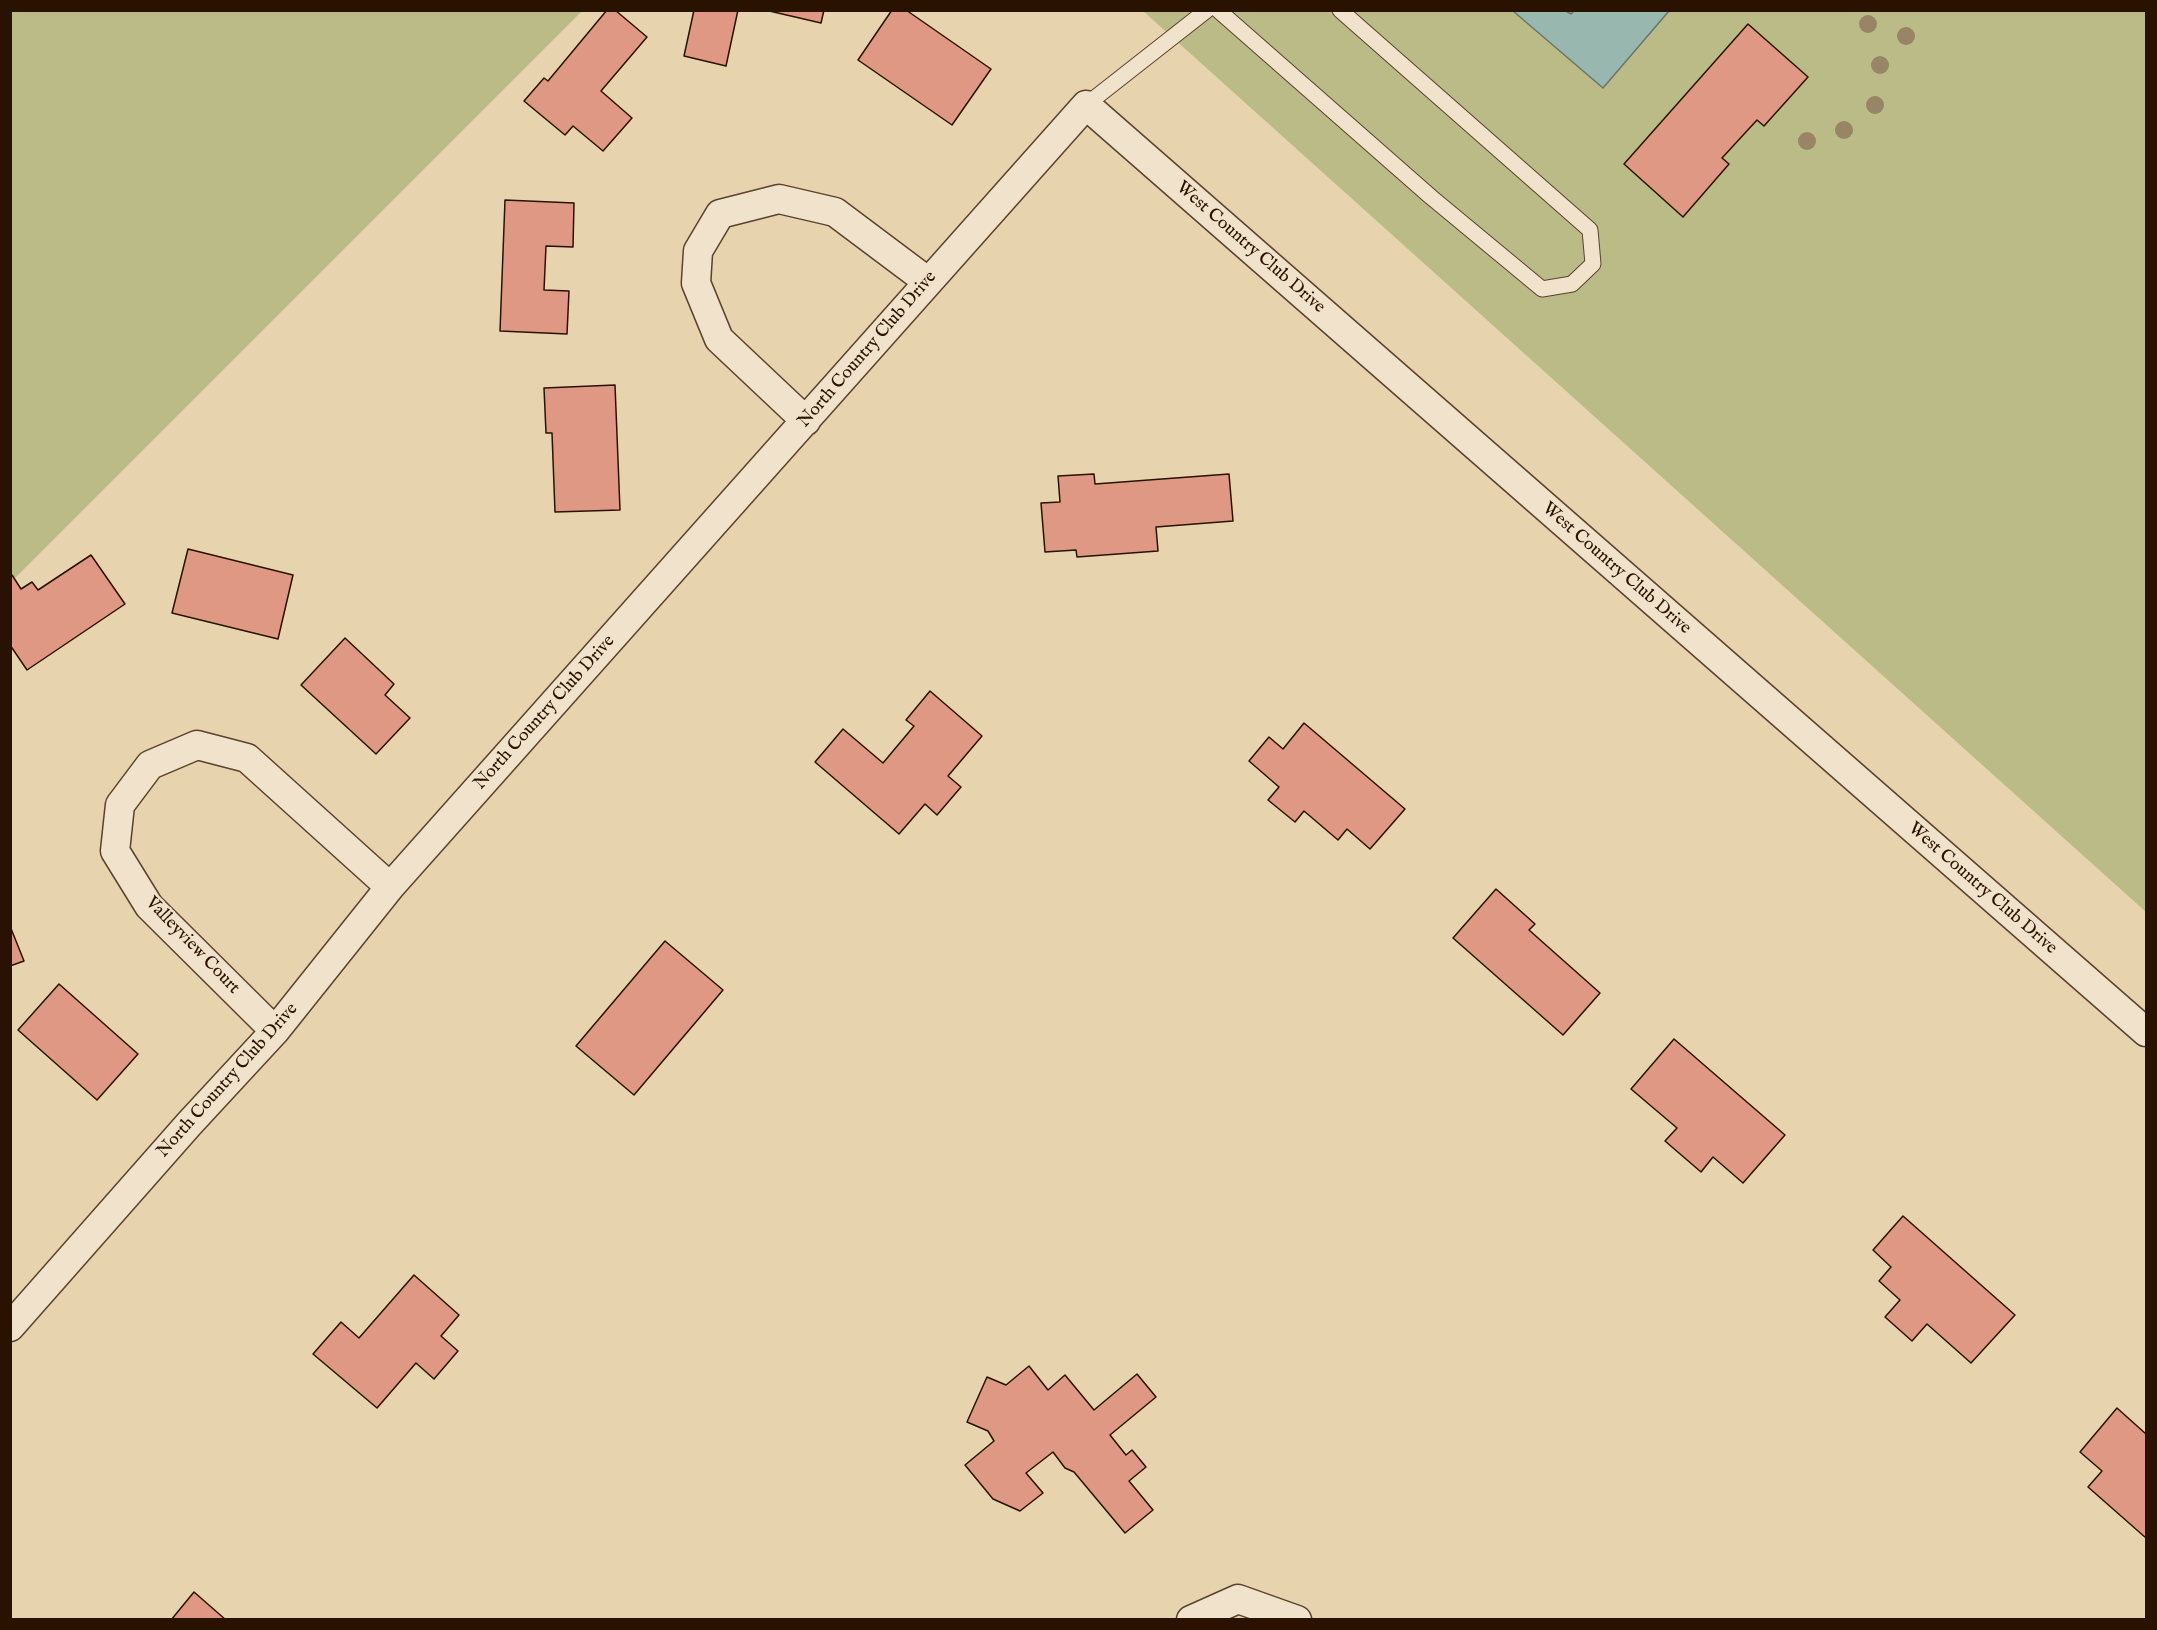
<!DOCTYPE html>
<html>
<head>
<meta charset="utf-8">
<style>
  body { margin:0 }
  #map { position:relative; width:2157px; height:1630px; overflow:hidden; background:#e8d3af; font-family:"IM FELL English",serif }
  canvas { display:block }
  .frame { position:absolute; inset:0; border:12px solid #2a1200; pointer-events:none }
</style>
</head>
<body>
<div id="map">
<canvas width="2157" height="1630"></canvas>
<div class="frame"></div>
</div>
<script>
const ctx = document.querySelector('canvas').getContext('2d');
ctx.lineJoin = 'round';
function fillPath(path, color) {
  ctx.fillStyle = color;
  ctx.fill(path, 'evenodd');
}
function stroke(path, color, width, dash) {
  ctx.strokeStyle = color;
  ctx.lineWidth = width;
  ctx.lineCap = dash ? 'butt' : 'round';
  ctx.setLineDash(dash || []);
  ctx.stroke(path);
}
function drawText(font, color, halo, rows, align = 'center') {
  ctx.font = font + ' "IM FELL English",serif';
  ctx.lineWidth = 4.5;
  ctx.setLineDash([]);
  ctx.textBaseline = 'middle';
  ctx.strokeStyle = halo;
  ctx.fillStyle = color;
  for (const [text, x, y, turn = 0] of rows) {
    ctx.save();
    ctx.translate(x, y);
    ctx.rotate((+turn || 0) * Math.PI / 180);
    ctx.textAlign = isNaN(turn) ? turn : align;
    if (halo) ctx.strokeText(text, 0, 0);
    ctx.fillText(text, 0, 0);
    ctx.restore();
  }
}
fillPath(new Path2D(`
  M11 11H582L11 582Z
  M1143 11H2146V912Z`), '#babb87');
const water = new Path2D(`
  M1575 10H1669V11L1603 88 1513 11H1566L1571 14Z`);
fillPath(water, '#97b7af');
stroke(water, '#6b7569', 1.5);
const building = new Path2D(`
  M607 10H615L647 37 601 91 632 118 603 151 573 126 565 135 524 101 544 78 548 81Z
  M694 10H738L726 66 684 56Z
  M765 10H824L821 23Z
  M892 10H906L991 69 952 125 858 60Z
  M1748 24 1808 77 1764 126 1757 120 1722 158 1729 164 1683 217 1624 164Z
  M505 200 574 203 573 247 546 246 544 290 569 291 567 334 500 331Z
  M615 385 620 510 555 512 552 433H546L544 388Z
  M1094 474 1095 484 1229 474 1233 521 1156 527 1158 551 1077 557 1076 550 1045 552 1041 503 1060 502 1058 476Z
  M188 549 293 575 278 639 172 613Z
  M91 555 125 604 27 670 10 645V576L12 575 21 589 32 582 38 590Z
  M345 638 394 684 385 695 410 718 376 754 301 685Z
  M930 691 982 736 948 776 961 787 937 815 925 804 899 834 815 762 843 729 883 763 914 726 906 720Z
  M1304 723 1405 809 1370 849 1347 829 1338 840 1304 811 1295 822 1268 800 1279 787 1249 761 1269 737 1283 749Z
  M1496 889 1535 924 1529 930 1600 993 1563 1035 1453 938Z
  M10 926 24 961 10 966Z
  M665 941 723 990 634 1095 576 1046Z
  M59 984 138 1054 97 1100 18 1030Z
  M1674 1039 1785 1135 1743 1183 1713 1157 1701 1172 1665 1141 1677 1128 1631 1089Z
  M1903 1216 2015 1315 1971 1363 1927 1324 1912 1341 1885 1317 1900 1300 1879 1281 1891 1267 1873 1250Z
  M414 1275 459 1315 441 1336 458 1351 434 1379 416 1363 377 1408 313 1354 341 1322 359 1338Z
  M1029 1366 1048 1390 1065 1375 1094 1410 1137 1374 1156 1397 1110 1435 1126 1455 1132 1450 1146 1467 1129 1481 1153 1510 1125 1533 1074 1472 1065 1468 1053 1452 1026 1473 1043 1493 1020 1511 993 1499 965 1465 994 1441 988 1431 967 1422 987 1377 1006 1385Z
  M2117 1408 2146 1434V1538L2088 1487 2102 1471 2080 1452Z
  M194 1592 226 1620H171Z`);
fillPath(building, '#df9884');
stroke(building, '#2a1200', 1.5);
const service = new Path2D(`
  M1218 10 1431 197 1542 289 1572 284 1593 264 1590 230 1340 10
  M1086 105 1207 10`);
const minor = new Path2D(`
  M806 421 719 339 696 283 698 251 720 214 779 199 835 212 927 281
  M275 1031 149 906 115 851 120 805 150 765 197 745 247 758 390 887
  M10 1327 189 1124 275 1031 390 887 1086 105 2146 1032
  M1191 1620 1238 1599 1297 1620`);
stroke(service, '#5a422c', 17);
stroke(minor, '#5a422c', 31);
stroke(service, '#f0e2cb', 15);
stroke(minor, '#f0e2cb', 28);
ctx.fillStyle = '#978565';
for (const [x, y] of [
  [1868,24],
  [1906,36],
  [1880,65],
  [1875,105],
  [1844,130],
  [1807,141]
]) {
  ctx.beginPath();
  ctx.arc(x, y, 9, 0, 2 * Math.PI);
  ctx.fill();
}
drawText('18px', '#2a1200', '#f0e2cb', [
  ["West Country Club Drive",1250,248,41],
  ["North Country Club Drive",868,350,-49],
  ["West Country Club Drive",1616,569,41],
  ["North Country Club Drive",545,713,-48],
  ["West Country Club Drive",1982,889,41],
  ["Valleyview Court",192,946,46],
  ["North Country Club Drive",228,1081,-48]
]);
</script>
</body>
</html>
